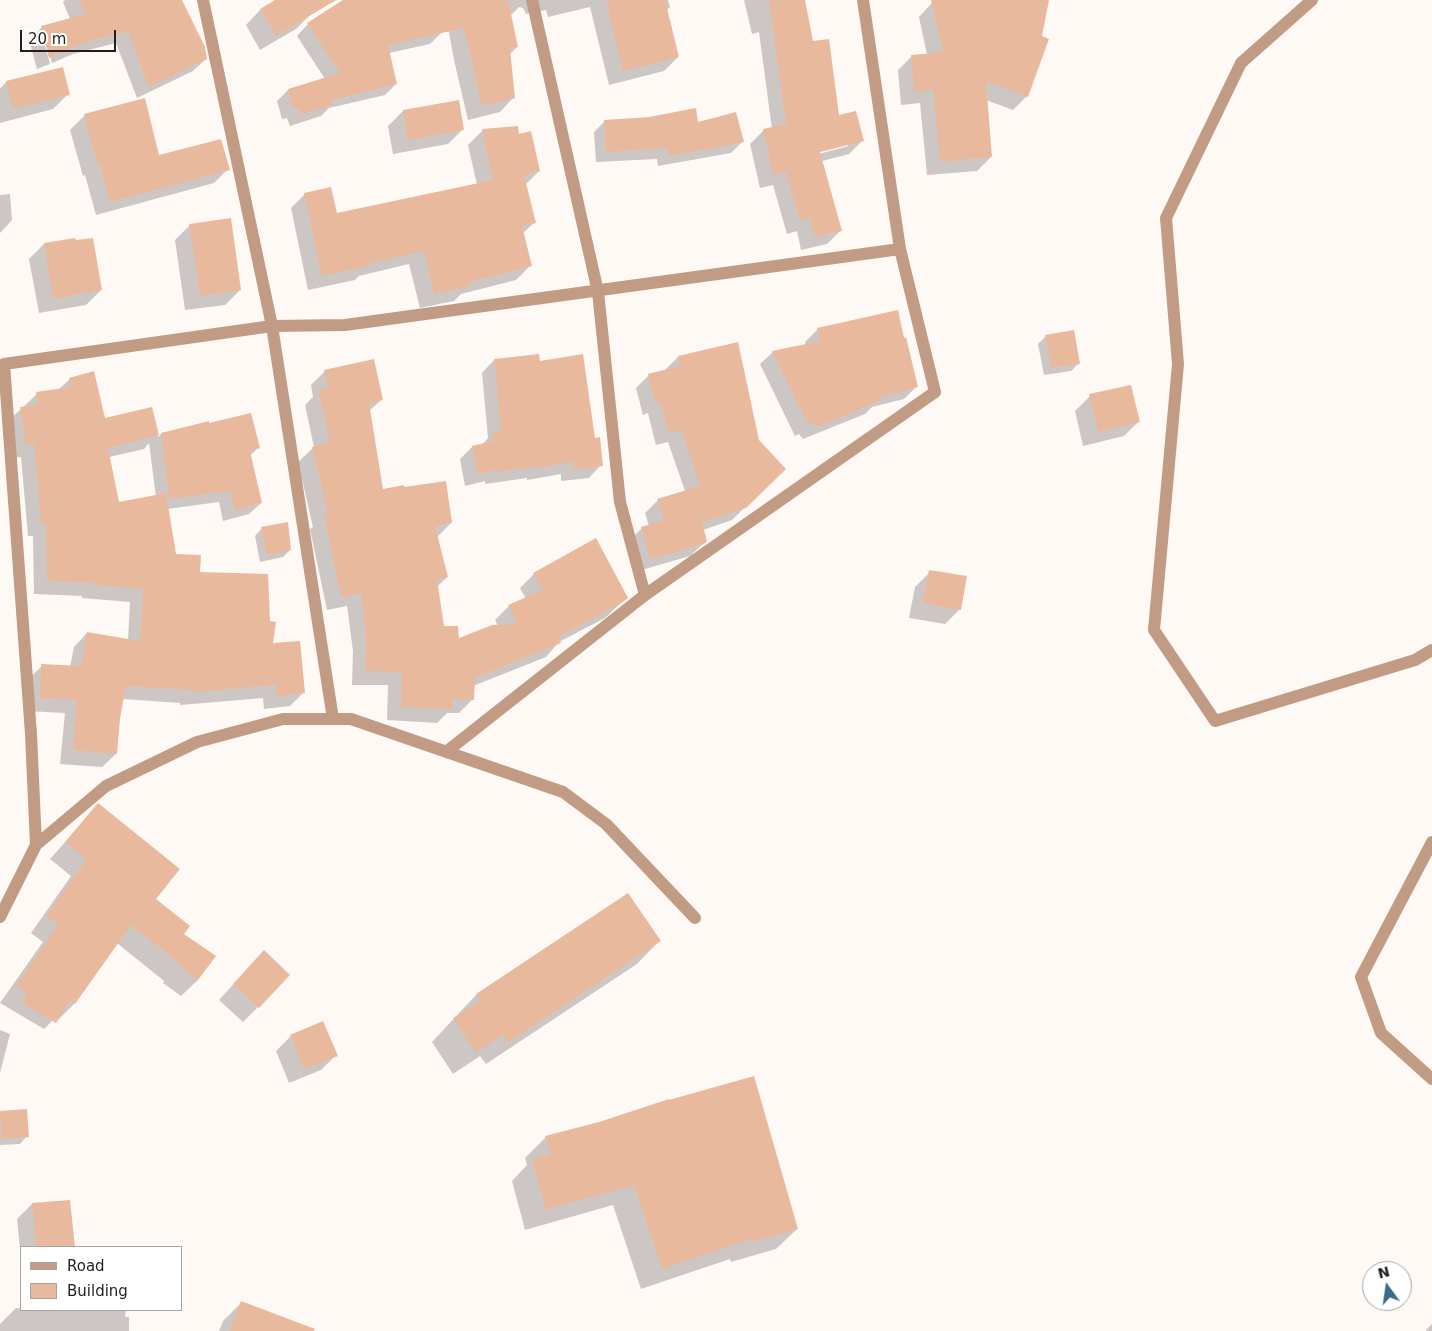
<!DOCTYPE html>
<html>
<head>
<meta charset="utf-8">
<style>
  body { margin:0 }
  #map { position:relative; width:1432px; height:1331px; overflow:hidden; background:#fff9f5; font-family:"DejaVu Sans",sans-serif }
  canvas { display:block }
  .legend { position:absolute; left:20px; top:1246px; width:162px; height:65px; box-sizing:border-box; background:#fff; border:1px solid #a7a5a4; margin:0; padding:6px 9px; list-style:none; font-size:15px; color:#221e1c }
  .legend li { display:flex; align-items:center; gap:10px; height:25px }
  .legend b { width:25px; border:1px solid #a7a5a4 }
  .north { position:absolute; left:1362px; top:1261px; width:50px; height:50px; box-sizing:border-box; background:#fff; border:1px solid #a7a5a4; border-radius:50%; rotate:346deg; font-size:14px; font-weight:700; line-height:20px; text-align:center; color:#221e1c }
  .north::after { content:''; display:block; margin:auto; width:18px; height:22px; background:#376d89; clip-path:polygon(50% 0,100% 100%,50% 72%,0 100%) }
  .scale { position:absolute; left:20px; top:30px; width:96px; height:22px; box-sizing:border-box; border:2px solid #221e1c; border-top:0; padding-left:6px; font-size:15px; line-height:18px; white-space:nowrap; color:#221e1c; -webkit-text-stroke:4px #fff; paint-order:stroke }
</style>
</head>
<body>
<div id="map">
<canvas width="1432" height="1331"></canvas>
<ul class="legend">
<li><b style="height:6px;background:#c29b84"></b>Road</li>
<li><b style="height:14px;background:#e9b99d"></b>Building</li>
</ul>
<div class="north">N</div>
<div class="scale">20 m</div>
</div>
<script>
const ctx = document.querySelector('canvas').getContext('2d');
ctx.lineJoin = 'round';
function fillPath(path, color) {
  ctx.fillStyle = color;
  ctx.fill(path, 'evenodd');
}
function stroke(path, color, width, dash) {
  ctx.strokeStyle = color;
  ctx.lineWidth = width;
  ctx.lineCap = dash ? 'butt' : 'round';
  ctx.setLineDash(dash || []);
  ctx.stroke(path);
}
fillPath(new Path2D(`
  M65 0H181L206 59 193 71 137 98 116 43 73 54 52 63 44 34H42L50 64 37 69 29 40 42 27 70 19 63 2Z
  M277 0H303L311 14 296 29 260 50 246 25 260 10Z
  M364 0H419L441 33 430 44 389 53 396 84 385 95 329 108 321 116 290 126 287 118 282 119 277 101 288 90 325 79 297 36 308 24Z
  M443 0H668L670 7 666 11 678 57 664 71 609 85 590 7 548 17 546 10 526 14 523 8 519 7 510 16 517 47 510 54 514 97 500 112 468 120 454 60Z
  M744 0H803L812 42 838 116 862 141 849 154 822 161 841 230 827 244 801 250 797 231 787 234 773 185 760 188 750 144 763 131 772 129 759 32 752 34ZM848 144V146L815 155 814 152Z
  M946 0H1047L1027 96 1013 110 986 100 991 157 977 171 927 175 920 103 901 105 898 70 912 56 927 55 919 17 932 3Z
  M6 82 68 94 53 109 0 123V89Z
  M144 99 158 157 228 169 214 183 96 215 85 175 83 176 70 130 84 116Z
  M403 111 463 129 448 144 393 154 388 126Z
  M605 121 697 124 742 142 731 153 658 166 657 159 596 162 594 132Z
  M483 130 518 136 539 171 525 185 534 223 522 234 530 266 516 280 461 294 454 301 420 308 409 264 359 276 355 280 308 290 291 208 305 194 336 215 477 185 468 145Z
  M10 194 12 220 0 233V195Z
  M190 225 240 290 225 305 185 310 175 240Z
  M74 239 101 290 86 305 39 313 29 259 44 244Z
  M818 329 903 340 917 386 904 399 872 407 865 414 803 439 799 434 795 436 760 364 773 352 806 345 805 342Z
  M1046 336 1078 364 1071 371 1044 375 1038 344Z
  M737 344 758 441 784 469 732 520 703 530 706 541 690 556 638 571 629 541 642 528 649 526 645 513 658 500 685 491 668 442 656 445 648 413 643 415 636 388 649 375 665 370 678 357Z
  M494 360 594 439 601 465 589 478 561 481V474L527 480V478L485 484V481L465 486 460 459 472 447 482 445 488 438 482 373Z
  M325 371 381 400 369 411 382 491 451 523 437 537 447 577 437 587 443 628 457 640 498 626 495 620 509 606 526 599 520 588 534 574 626 598 605 618 559 642 546 657 473 686V699L459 713H447L437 723 387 720 388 685H352L353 651 347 606 327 610 310 529 313 527 298 462 314 447 305 405 313 397 311 385Z
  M70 379 105 419 152 408 158 437 161 434 209 425 258 448 250 456 261 503 249 514 223 521 219 502 167 509 175 555 268 622 272 645 303 693 290 706 264 709 263 698 180 705V703L122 699 116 754 102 767 60 764 65 713 27 711 28 679 42 666 70 667 74 647 87 633 128 640 130 602 82 598V596L34 594 33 536H28L21 457 13 458 7 422 37 394 58 390ZM149 443 156 497 118 504 109 457 144 449Z
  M1090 396 1139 421 1124 436 1083 446 1075 411Z
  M262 528 290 550 283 557 260 562 255 536Z
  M930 572 960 609 945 624 909 618 915 587Z
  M98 805 154 899 198 980 181 996 163 983 164 981 117 943 74 1004 58 1020 55 1018 44 1029 0 1003 43 942 31 933 71 876 50 859Z
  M659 941 637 964 486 1064 480 1056 453 1074 432 1042 476 995Z
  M249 967 258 1007 243 1022 219 1000Z
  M0 1030 10 1034 0 1073Z
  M291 1036 336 1055 321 1070 289 1083 276 1051Z
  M0 1112 27 1136 20 1144 0 1145Z
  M546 1137 797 1229 776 1249 731 1262 730 1259 641 1289 613 1205 525 1230 512 1181 527 1165 525 1158Z
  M69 1201 73 1247H21V1259L17 1219 32 1204Z
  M242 1302 269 1331H219L223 1321Z
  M16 1308 40 1311 126 1310 125 1317H129V1331H0V1324Z
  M1432 1324V1331H1426V1330Z`), '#0003');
fillPath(new Path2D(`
  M79 0H182L205 47 207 59 149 87 128 31 86 42 49 58 41 26 85 14Z
  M275 0H336L276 36 260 9Z
  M343 0H508L518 47 510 49 515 98 482 106 464 28 388 45 397 84 332 100 333 105 301 115 298 107 293 108 288 89 340 73 307 23Z
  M606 0H665L679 57 623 71Z
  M769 0H805L813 41 829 39 839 115 856 111 864 141 820 152 842 231 815 237 810 218 800 221 786 172 773 175 763 129 786 124Z
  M931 0H1049L1042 36 1049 39 1028 97 986 81 992 157 940 162 933 90 914 92 911 55 943 52Z
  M63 67 70 95 13 109 6 81Z
  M145 98 159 155 221 139 230 170 110 202 99 162 97 163 84 114Z
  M459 100 464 130 408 140 403 110Z
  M696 108 698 122 736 112 744 142 669 156 667 148 606 152 604 120 649 117Z
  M518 126 519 134 531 131 540 171 524 175 536 223 522 226 532 266 469 282 470 286 434 294 424 251 370 263V266L322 276 304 193 331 187 337 213 493 180 482 129Z
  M231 218 241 290 200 296 189 224Z
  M75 238 76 240 93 238 102 290 53 299 44 243Z
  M898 310 904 338 906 337 918 387 878 397 879 401 817 427 812 422 808 424 772 351 820 341 817 328Z
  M1074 330 1080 364 1051 368 1045 335Z
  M738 342 759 440 786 469 746 508 702 522 707 541 704 544 650 559 641 527 664 520 657 499 700 486 681 430 669 433 660 402 655 403 648 374 680 366 678 356Z
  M539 354 540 361 583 354 595 438 600 437 603 466 574 469 573 462 539 468V466L498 472 497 470 478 474 472 446 493 441 492 433 501 432 494 359Z
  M374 359 383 400 369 403 383 489 404 485V487L446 481 452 523 435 526 448 577 437 580 444 626H458L459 638 492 625 517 624 508 605 543 590 533 573 596 538 628 598 620 604 558 637 561 643 475 678 474 700 453 699 452 709 401 707 402 672 365 671 366 637 361 593 341 597 324 514H327L321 484 312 447 330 442 318 390 328 388 324 370Z
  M94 371 105 418 152 407 159 435 108 448 119 502 166 493 176 554 201 555 200 572 268 574 270 621 276 622 273 643 300 641 305 693 277 696 276 685 193 692V690L126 686 120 718 117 754 73 750 77 700 40 698 41 664 81 666 87 632 140 641 143 589 95 585V583L47 581 46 523 41 524 34 444 26 445 20 407 38 405 36 392 71 387 69 378Z
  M1131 385 1140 422 1098 432 1089 394Z
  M251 413 260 448 250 451 262 503 235 510 230 491 169 499 161 433 209 421V423Z
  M288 522 291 550 267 555 261 527Z
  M929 570 967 576 961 610 923 603Z
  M98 803 180 869 156 899 190 926 184 934 216 956 198 980 179 966 180 964 131 925 75 1004 70 1001 56 1023 22 1003 27 993 16 986 58 925 46 916 87 859 65 842Z
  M628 893 661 941 508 1043 503 1035 476 1053 453 1018 480 1001 476 994Z
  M264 950 290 975 259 1008 233 984Z
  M323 1021 338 1056 304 1069 290 1035Z
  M754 1076 798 1229 752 1242 751 1239 662 1269 634 1185 545 1210 532 1159 550 1154 545 1136 599 1122 669 1099V1100Z
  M27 1109 29 1137 2 1139 0 1111Z
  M70 1200 75 1247H36L32 1203Z
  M241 1301 315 1329 314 1331H230Z`), '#e9b99d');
stroke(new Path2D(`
  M203 0 272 326 333 719
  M532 0 598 292 620 502 645 595
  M1312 0 1241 63 1166 218 1178 364 1154 630 1215 721 1415 660 1432 650
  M446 752 645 595 935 392 900 249 863 0
  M1432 842 1361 977 1381 1033 1432 1079
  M36 845 31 734 4 364 272 326 345 325 900 249
  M0 917 36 845 106 786 197 742 283 719H351L563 792 606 824 695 918`), '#c29b84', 12);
</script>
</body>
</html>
